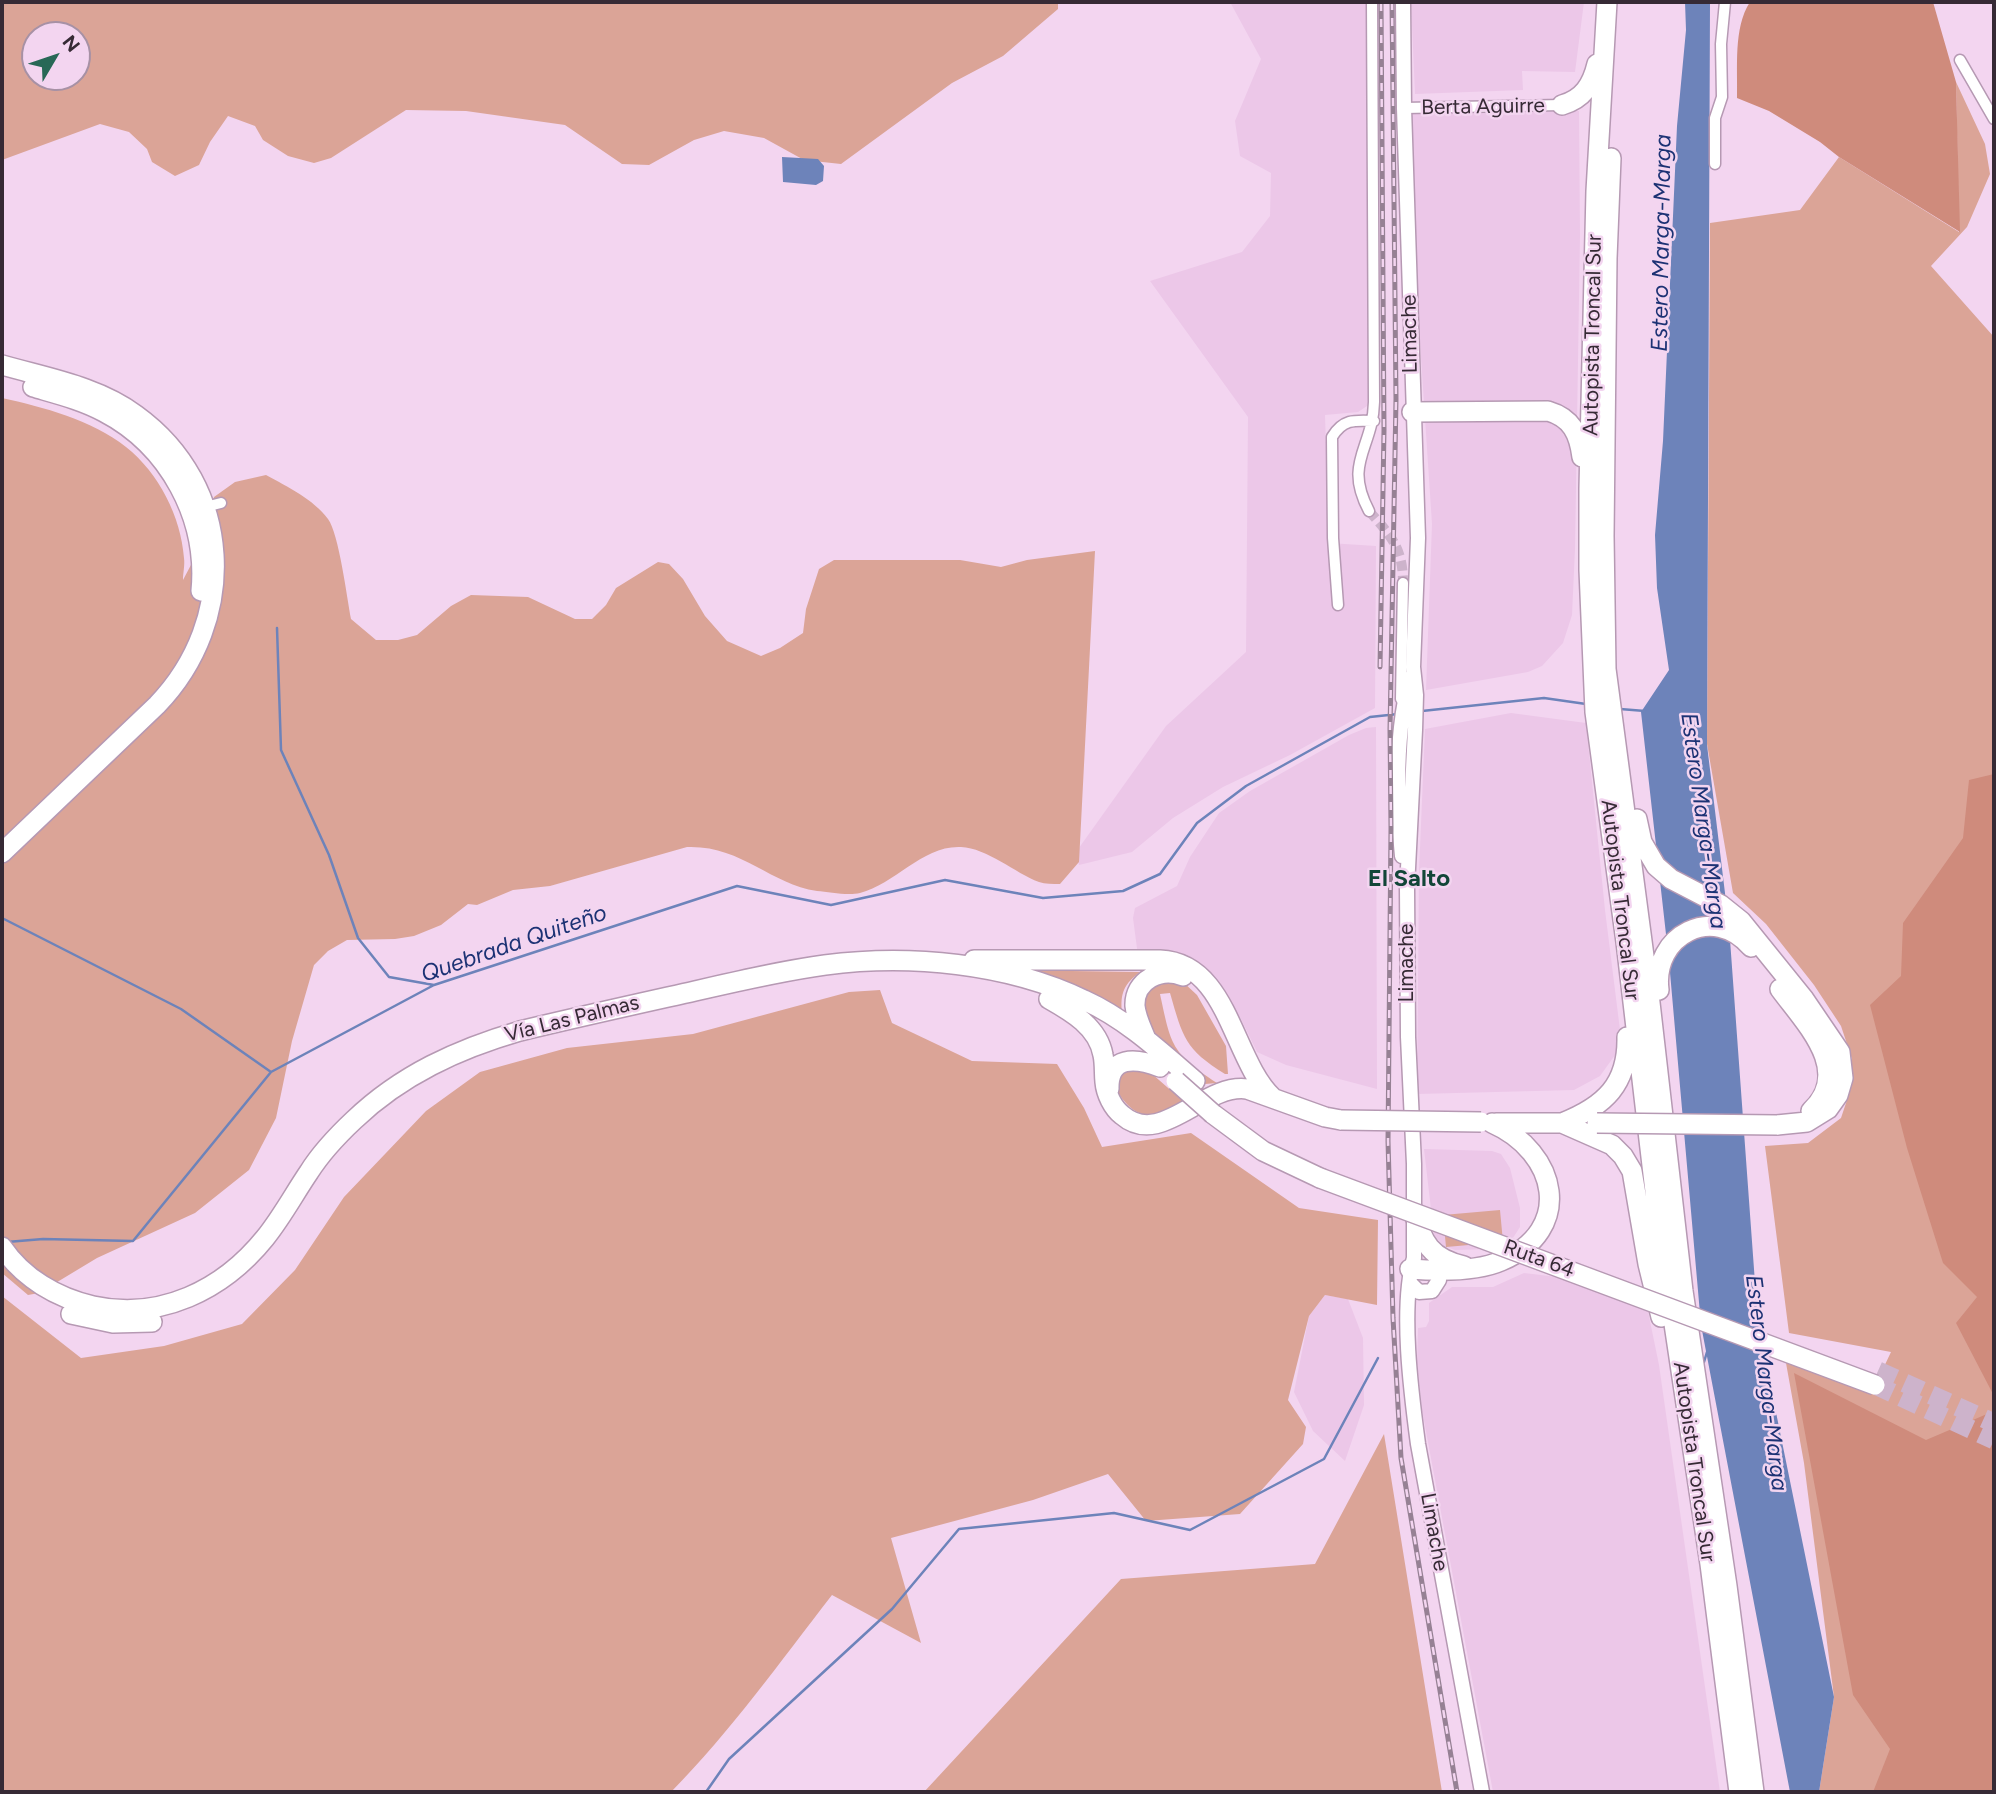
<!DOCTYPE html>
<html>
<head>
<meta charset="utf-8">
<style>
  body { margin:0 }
  #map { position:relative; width:1996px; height:1794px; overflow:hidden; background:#f3d5f0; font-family:Figtree,sans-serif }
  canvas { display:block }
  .frame { position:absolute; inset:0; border:4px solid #362a35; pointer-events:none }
  .north { position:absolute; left:21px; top:21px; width:70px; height:70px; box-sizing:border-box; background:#f3d5f0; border:2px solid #a791a5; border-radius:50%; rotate:51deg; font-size:19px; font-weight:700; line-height:28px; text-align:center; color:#362a35 }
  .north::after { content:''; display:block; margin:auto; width:24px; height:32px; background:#286856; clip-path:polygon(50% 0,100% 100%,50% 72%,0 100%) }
</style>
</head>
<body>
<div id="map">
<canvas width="1996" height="1794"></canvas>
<div class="frame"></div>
<div class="north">N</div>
</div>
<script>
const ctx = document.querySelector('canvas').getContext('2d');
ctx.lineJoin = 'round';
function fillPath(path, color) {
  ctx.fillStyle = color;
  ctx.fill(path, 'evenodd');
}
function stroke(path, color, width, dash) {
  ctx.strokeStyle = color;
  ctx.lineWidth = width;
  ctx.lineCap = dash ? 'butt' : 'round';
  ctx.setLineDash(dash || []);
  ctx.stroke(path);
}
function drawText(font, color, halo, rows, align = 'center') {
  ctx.font = font + ' Figtree,sans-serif';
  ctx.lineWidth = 5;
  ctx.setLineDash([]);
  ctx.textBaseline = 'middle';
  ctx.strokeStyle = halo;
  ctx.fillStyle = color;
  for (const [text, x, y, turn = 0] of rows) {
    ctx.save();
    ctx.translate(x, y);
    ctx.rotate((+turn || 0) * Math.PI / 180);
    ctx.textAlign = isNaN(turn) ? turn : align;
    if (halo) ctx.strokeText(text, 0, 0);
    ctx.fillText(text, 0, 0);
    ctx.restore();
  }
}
fillPath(new Path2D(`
  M1230 2H1366L1370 404 1358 412 1325 415 1329 543 1376 546 1375 708 1290 755 1223 787 1173 818 1132 852 1079 865 1076 852 1166 726 1246 652 1248 417 1150 281 1242 252 1270 216 1271 173 1240 156 1235 121 1261 59Z
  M1411 2H1584L1575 72 1522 71 1523 90 1415 94Z
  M1579 111 1580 236 1575 549 1572 615 1563 643 1542 666 1528 672 1426 690 1432 524 1413 237 1412 113Z
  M1511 713 1586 723 1605 910 1621 1038 1615 1055 1600 1076 1574 1090 1417 1094 1419 872 1425 729Z
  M1376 727 1377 1089 1286 1065 1257 1052 1241 1019 1222 989 1138 956 1133 918 1135 908 1177 886 1190 857 1219 813 1250 791 1349 735 1366 728Z
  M1424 1149 1492 1151 1501 1154 1510 1168 1520 1208V1227L1511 1241 1494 1249 1455 1250 1444 1246 1434 1235Z
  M1524 1273 1643 1287 1659 1365 1720 1792H1493L1422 1410 1417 1361 1418 1328 1426 1327 1429 1321V1303L1452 1287H1493Z
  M1325 1295 1348 1299 1363 1338 1364 1405 1345 1461 1313 1431 1294 1392 1309 1316Z`), '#ecc7e8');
fillPath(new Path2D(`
  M2 2H1058V9L1003 56 952 83 841 164 804 160 764 138 724 131 694 140 649 165 622 164 565 125 466 111 406 110 331 158 314 163 288 156 263 140 255 126 228 116 210 142 199 165 175 176 152 162 147 149 129 132 100 124 2 160ZM35 35H77V77H35Z
  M1956 82 1985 144 1990 174 1967 227 1931 266 1994 337V1792H1819L1834 1697 1804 1463 1786 1363 1872 1392 1891 1352 1789 1333 1765 1146 1808 1143 1841 1118 1850 1091 1852 1059 1841 1026 1814 985 1766 924 1733 893 1707 744 1710 223 1800 210 1839 157 1959 232Z
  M2 398C43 407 92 420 126 447 159 473 181 517 184 558 185 565 183 573 183 580L192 563 214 497 235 482 266 475C288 487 313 499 328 519 339 534 347 598 351 619L376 640H398L417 635 451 606 471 595 528 597 575 619H592L606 605 616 588 658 562 669 564 683 579 705 616 727 641 761 656 780 648 803 633 806 609 819 569 834 560H960L1001 567 1027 560 1095 551 1079 862 1060 884C1053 884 1045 884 1039 882 1015 873 987 848 961 847 923 845 895 884 860 893 848 896 829 892 817 891 770 884 741 845 687 847L550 886 513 890 477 905 468 904 441 925 414 936 395 939 347 940 328 951 314 965 292 1041 276 1118 249 1170 195 1213 97 1258 39 1293 28 1295 2 1273Z
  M1004 970 1140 972C1124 984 1120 993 1122 1013Z
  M1160 977 1182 981 1197 995 1226 1046 1228 1074H1225C1185 1049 1183 1038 1170 993L1160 994C1171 1045 1171 1053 1217 1083L1205 1084C1183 1065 1139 1037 1141 1004 1142 993 1153 984 1160 977Z
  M880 990 892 1023 972 1061 1057 1064 1084 1108 1102 1147 1191 1133 1299 1208 1378 1220 1377 1305 1325 1295 1309 1316 1288 1400 1306 1427 1303 1444 1240 1514 1146 1521 1108 1474 1033 1500 891 1538 921 1643 832 1595C780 1662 731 1731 671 1792H2V1296L81 1358 164 1346 242 1324 295 1270 344 1197 426 1111 480 1072 567 1048 693 1034 849 992Z
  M1125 1068 1151 1073 1183 1101C1174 1105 1163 1113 1152 1115 1135 1117 1121 1100 1115 1086Z
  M1500 1210 1503 1242 1446 1247 1443 1215Z
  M1384 1434 1442 1792H924L1121 1579 1315 1564Z`), '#dba497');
fillPath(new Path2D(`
  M1750 2H1933L1956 82 1960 232 1839 157 1820 142 1769 111 1737 98C1738 68 1733 28 1750 2Z
  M1994 774V1396L1956 1323 1977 1297 1943 1263 1907 1148 1870 1005 1901 976 1903 923 1963 838 1969 780Z
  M1794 1373 1926 1440 1994 1411V1792H1873L1890 1749 1853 1695Z`), '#cf8b7c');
fillPath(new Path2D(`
  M1685 2H1710L1707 745 1729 926 1758 1324 1834 1697 1819 1792H1790L1701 1325 1669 961 1641 712 1669 670 1657 588 1655 535 1663 441 1677 126 1686 30Z
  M782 157 818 159 824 166 823 181 816 185 783 182Z`), '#6d83ba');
stroke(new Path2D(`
  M277 628 281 750 329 855 358 938 389 977 434 985
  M1620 709 1645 711
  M1422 711 1544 698 1586 704
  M2 918 181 1009 271 1072
  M7 1242 43 1239 133 1241 271 1072 434 985 737 886 831 905 945 880 1043 898 1123 891 1160 874 1197 823 1246 786 1370 717 1398 714
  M1704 1362 1707 1352
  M706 1792 729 1759 892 1609 959 1529 1114 1513 1190 1530 1324 1459 1378 1358`), '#6d83ba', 2.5);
stroke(new Path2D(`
  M1369 511C1391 536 1403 548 1403 583`), '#cdb3cb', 10, [10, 5]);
stroke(new Path2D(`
  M1878 1371 1994 1423
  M1875 1385 1994 1440`), '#cdb3cb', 19, [19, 10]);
const street = new Path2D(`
  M1960 60 1994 119
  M1404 108 1562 105
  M1715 164V118L1722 97 1721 44 1725 2
  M205 507 221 503
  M1369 511C1343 462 1373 449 1374 402L1372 2
  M1338 605 1333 538 1332 437C1343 419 1354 420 1374 421
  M1401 699 1403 583`);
const secondary = new Path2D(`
  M1403 2 1404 108 1418 538 1413 667 1416 695 1415 730 1407 888 1408 1037 1414 1164V1258C1400 1307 1411 1392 1418 1444L1482 1792
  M1402 856C1396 797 1395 735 1410 678
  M1410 1283 1419 1292 1432 1291 1439 1280 1436 1263`);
const highway = new Path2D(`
  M1607 2 1596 191 1589 488V570L1595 712 1626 942 1658 1217 1710 1564 1739 1792
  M1562 105C1583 99 1592 85 1597 64
  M1611 158 1607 258 1604 536 1606 669 1649 994 1683 1291 1727 1586 1754 1792
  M2 365C47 378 97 386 136 415 234 486 239 620 157 705L2 853
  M33 387C57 394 82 400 104 412 169 446 208 518 201 591
  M1412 412 1548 411C1572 418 1579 434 1582 457
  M1637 819 1642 842 1656 866 1671 879 1721 905 1741 921 1804 999 1840 1052 1843 1078 1838 1095 1828 1109 1807 1122 1777 1125
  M974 960H1160C1229 963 1232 1060 1273 1098
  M1780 989C1805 1023 1854 1071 1811 1111
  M1659 990C1652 935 1714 903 1751 947
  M1049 999C1072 1012 1098 1027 1103 1055 1105 1064 1104 1073 1105 1082 1106 1094 1113 1108 1122 1115 1161 1149 1203 1083 1247 1089L1325 1117 1341 1120
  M1146 1039C1142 1029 1136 1017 1135 1006 1134 980 1161 967 1183 976
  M1109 1089C1108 1055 1136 1058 1160 1067
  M1213 1114 1263 1151 1320 1178
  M1496 1123H1574
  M1562 1123C1605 1106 1628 1084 1627 1037
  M1562 1123 1612 1145 1623 1156 1632 1171 1648 1264 1661 1317
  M1414 1212C1422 1242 1431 1259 1464 1266
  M2 1247C23 1278 57 1298 93 1306 160 1321 223 1290 265 1238 282 1217 294 1194 309 1172 321 1153 338 1135 354 1120 401 1075 458 1049 520 1031 578 1017 637 1004 695 991 738 981 781 971 825 965 909 954 1007 963 1084 1000 1126 1019 1160 1051 1195 1081
  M1410 1269C1437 1271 1476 1272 1501 1261 1575 1230 1558 1152 1492 1123
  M71 1314 113 1323 152 1322`);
stroke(street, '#b699b3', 13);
stroke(secondary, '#b699b3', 17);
stroke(highway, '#b699b3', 22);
stroke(street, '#fff', 10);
stroke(secondary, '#fff', 14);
stroke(highway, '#fff', 19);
const rail = new Path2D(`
  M1392 2 1396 399 1390 729 1391 828 1388 1141 1393 1318 1401 1458 1457 1792
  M1380 667 1384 430 1381 2`);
stroke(rail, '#968194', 5);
stroke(rail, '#f3d5f0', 2.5, [8]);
const highwayBridge = new Path2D(`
  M1176 1081 1213 1114
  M1341 1120 1481 1122
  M1597 1123 1777 1125
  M1320 1178 1875 1385`);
stroke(highwayBridge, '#b699b3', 22, []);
stroke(highwayBridge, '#fff', 19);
drawText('21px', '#362a35', '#f3d5f0', [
  ["Berta Aguirre",1483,107,-1],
  ["Limache",1410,334,-91],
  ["Autopista Troncal Sur",1593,335,-89],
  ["Autopista Troncal Sur",1620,900,83],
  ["Limache",1407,963,-90],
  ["Vía Las Palmas",572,1019,-14],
  ["Ruta 64",1539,1259,20],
  ["Autopista Troncal Sur",1694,1462,82],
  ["Limache",1434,1532,80]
]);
drawText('italic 23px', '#1c3274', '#f3d5f0', [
  ["Estero Marga-Marga",1662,243,-89],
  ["Estero Marga-Marga",1703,821,82],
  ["Quebrada Quiteño",514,944,-19],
  ["Estero Marga-Marga",1766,1383,83]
]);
drawText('bold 24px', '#124638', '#f3d5f0', [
  ["El Salto",1409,879]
]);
</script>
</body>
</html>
